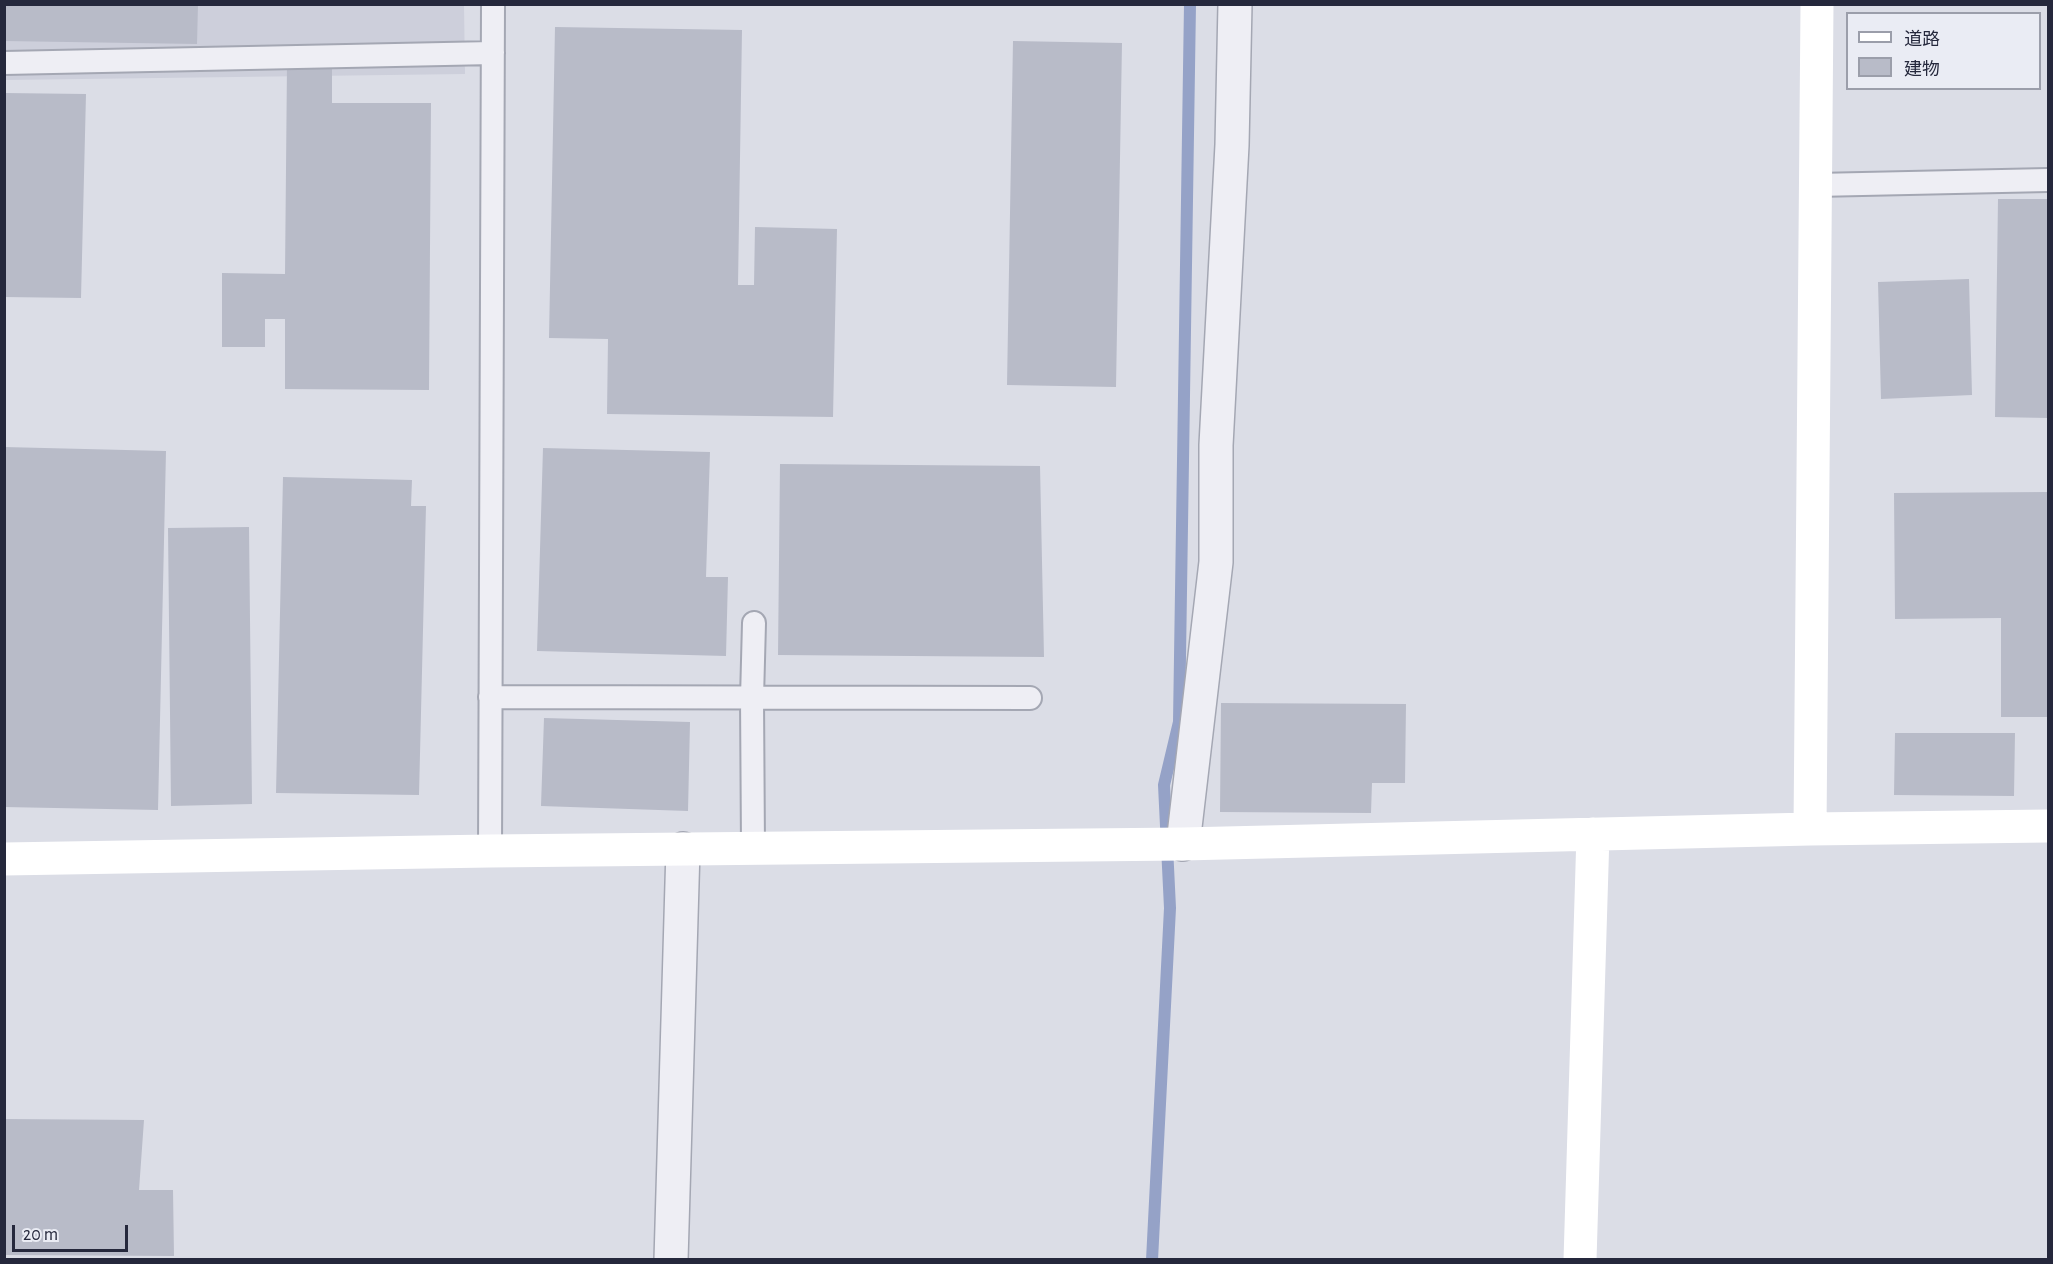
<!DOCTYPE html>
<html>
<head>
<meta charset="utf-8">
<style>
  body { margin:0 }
  #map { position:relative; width:2053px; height:1264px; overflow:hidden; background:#dbdde6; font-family:"Alegreya Sans","Noto Sans JP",sans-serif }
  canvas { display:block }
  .frame { position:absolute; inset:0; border:6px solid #25283c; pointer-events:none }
  .legend { position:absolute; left:1846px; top:12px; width:195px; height:78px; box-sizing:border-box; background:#eaecf4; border:2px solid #9b9eaa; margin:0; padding:8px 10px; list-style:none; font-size:18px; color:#25283c }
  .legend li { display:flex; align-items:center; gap:12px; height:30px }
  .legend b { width:30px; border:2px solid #9b9eaa }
  .scale { position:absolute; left:12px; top:1225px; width:116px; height:27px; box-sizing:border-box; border:3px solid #25283c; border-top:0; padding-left:8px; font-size:18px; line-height:21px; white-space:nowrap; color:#25283c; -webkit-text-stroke:4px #eaecf4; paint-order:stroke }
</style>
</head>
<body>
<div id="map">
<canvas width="2053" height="1264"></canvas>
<div class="frame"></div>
<ul class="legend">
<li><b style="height:8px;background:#fff"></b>道路</li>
<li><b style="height:16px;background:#b8bbc8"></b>建物</li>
</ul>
<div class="scale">20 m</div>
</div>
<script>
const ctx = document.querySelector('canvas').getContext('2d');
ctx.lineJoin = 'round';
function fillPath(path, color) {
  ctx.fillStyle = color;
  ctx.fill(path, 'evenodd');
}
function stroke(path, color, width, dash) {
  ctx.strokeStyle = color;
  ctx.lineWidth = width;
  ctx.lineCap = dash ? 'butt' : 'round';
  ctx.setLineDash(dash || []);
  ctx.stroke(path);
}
fillPath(new Path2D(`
  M4 5H464L465 74 5 80Z`), '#cdcfdb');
stroke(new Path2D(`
  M1152 1260 1170 908 1164 785 1179 722 1190 4`), '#95a2c7', 12);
fillPath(new Path2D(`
  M4 4H198L197 44 4 41Z
  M555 27 742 30 738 285H754L755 227 837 229 833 417 607 414 608 339 549 338Z
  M1013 41 1122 43 1116 387 1007 385Z
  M287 64 332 65V103H431L429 390 285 389V319H265V347H222V273L285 274Z
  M4 93 86 94 81 298 4 297Z
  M1998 199H2048V418L1995 417Z
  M1969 279 1972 395 1881 399 1878 282Z
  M4 447 166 451 158 810 4 807Z
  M543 448 710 452 706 577H728L726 656 537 651Z
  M780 464 1040 466 1044 657 778 655Z
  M283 477 412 480 411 506H426L419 795 276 793Z
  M2048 492V717H2001V618L1895 619 1894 493Z
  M249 527 252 804 171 806 168 528Z
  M1221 703 1406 704 1405 783H1372L1371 813 1220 812Z
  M544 718 690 722 688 811 541 806Z
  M1895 733H2015L2014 796 1894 795Z
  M4 1119 144 1120 139 1190H173L174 1256 4 1255Z`), '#b8bbc8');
const lane = new Path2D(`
  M4 63 493 53
  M1816 185 2048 180
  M490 697 1030 698
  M753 848 752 698 754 623
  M490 851 493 4`);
const street = new Path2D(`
  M1183 844 1216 562V445L1232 145 1235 4
  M671 1260 683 849`);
stroke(lane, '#a4a7b3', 26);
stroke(street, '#a4a7b3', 36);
stroke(lane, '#eeeef4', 22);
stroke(street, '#eeeef4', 33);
stroke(new Path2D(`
  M1810 829 1817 4
  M4 859 490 851 1183 844 1810 829 2048 826
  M1580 1260 1593 834`), '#fff', 33);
</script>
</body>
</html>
